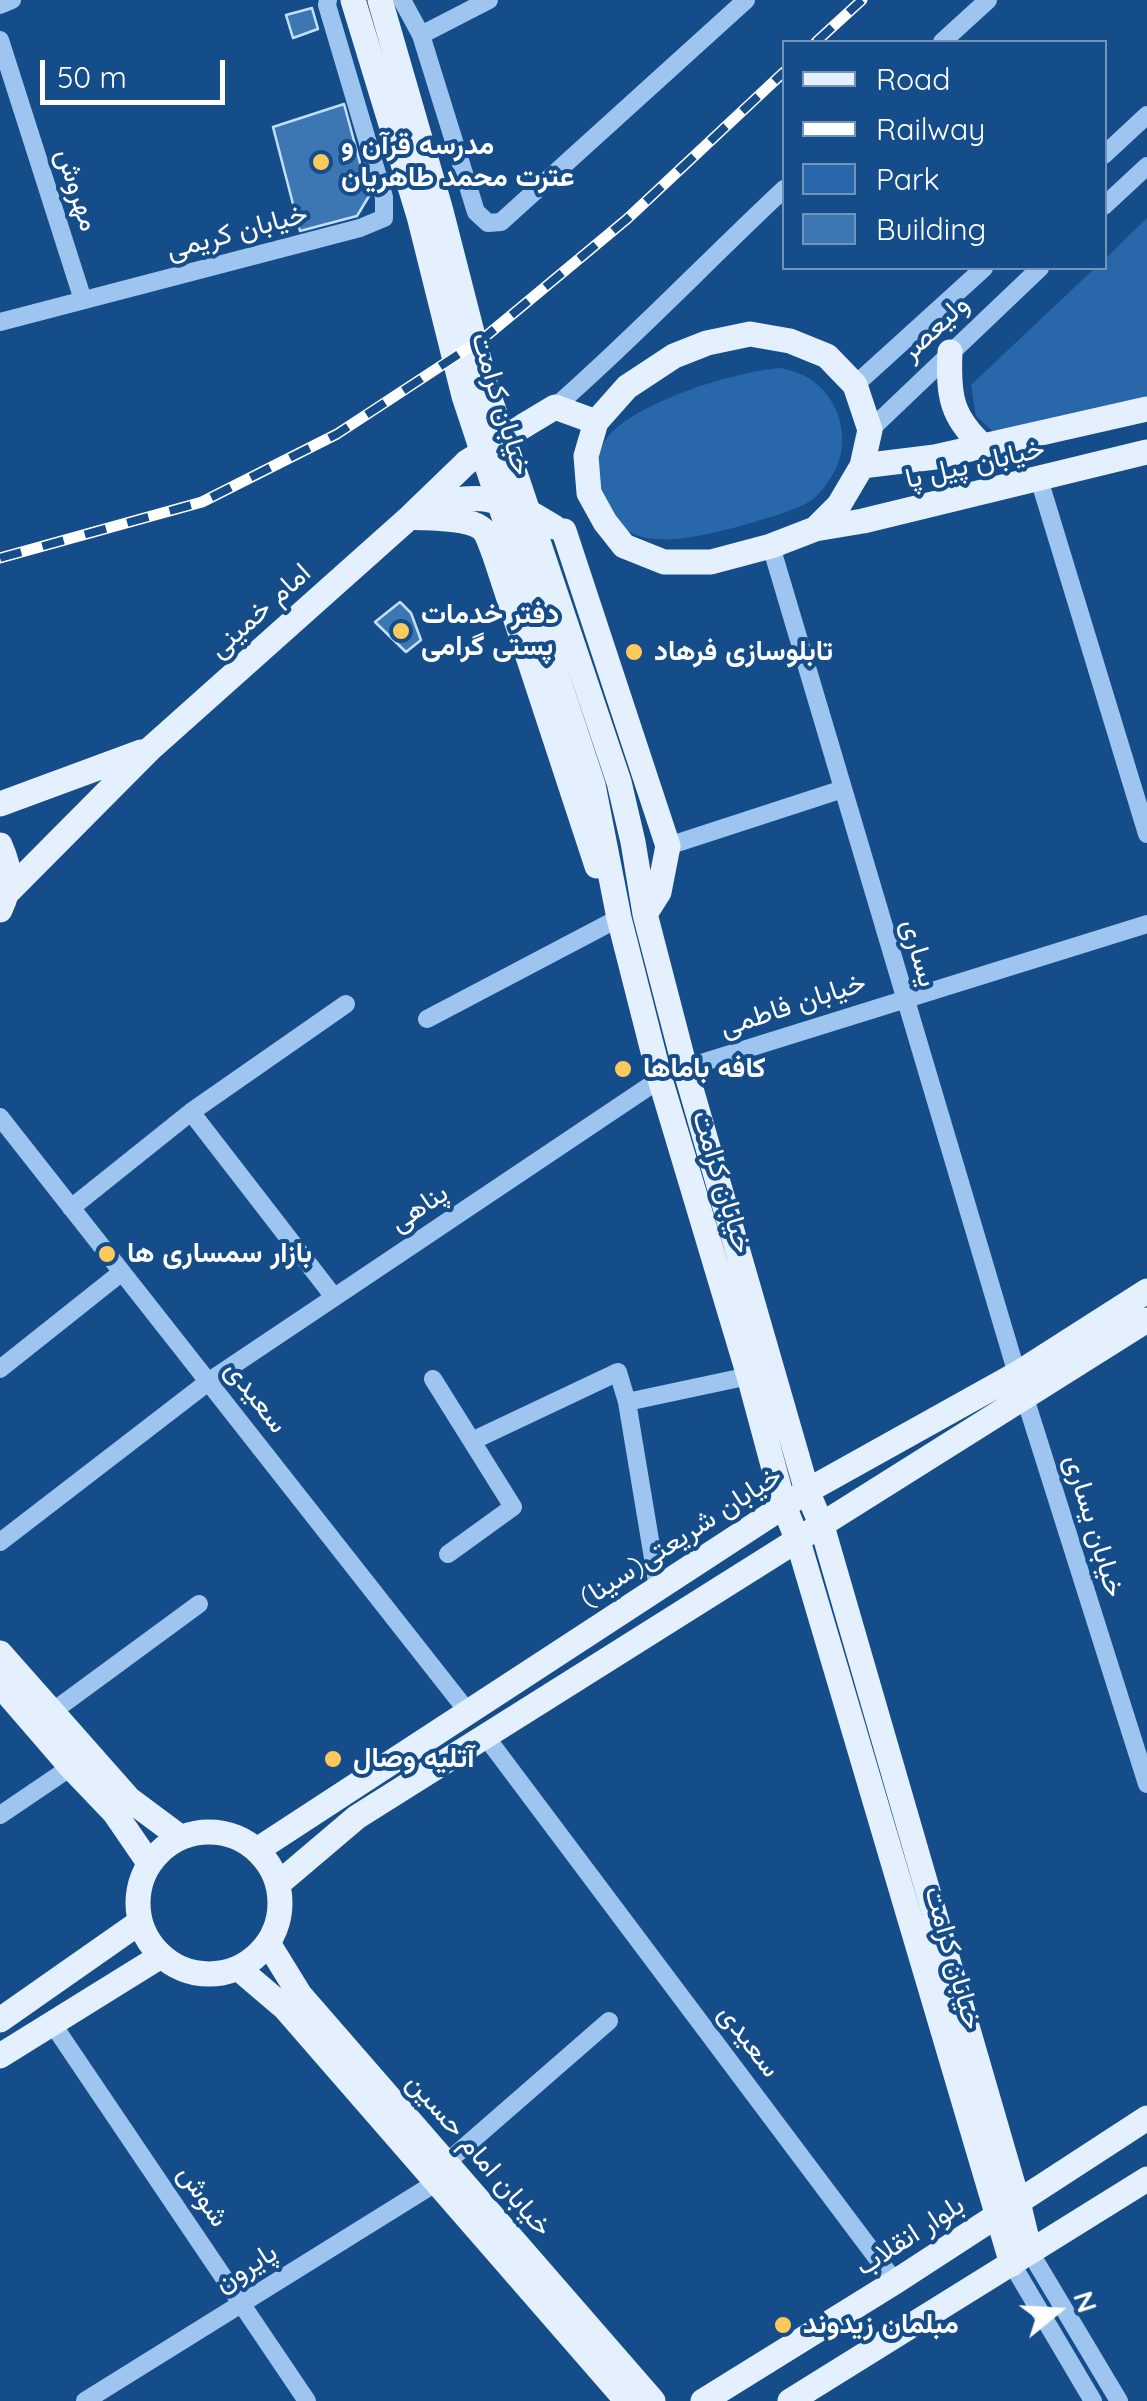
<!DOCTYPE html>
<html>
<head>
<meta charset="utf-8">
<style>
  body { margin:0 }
  #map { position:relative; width:1147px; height:2401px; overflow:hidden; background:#154d8a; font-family:Quicksand,sans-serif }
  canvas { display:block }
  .legend { position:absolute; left:782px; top:40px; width:325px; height:230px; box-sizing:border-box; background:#154d8a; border:2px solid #7394b9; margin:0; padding:12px 18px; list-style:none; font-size:30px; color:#fff }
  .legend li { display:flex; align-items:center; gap:20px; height:50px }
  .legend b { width:50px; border:2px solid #7394b9 }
  .north { position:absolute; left:1007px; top:2261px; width:100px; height:100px; -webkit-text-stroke:8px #154d8a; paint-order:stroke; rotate:72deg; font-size:28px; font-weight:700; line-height:40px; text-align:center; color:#fff }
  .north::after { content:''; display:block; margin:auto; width:35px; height:45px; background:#fff; clip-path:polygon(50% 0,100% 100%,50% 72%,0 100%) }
  .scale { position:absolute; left:40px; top:60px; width:185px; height:45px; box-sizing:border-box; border:5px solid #fff; border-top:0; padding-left:12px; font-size:30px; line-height:35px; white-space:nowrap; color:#fff; -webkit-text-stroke:8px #154d8a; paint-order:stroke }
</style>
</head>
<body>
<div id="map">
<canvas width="1147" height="2401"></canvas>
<ul class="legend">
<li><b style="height:12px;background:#e5f0ff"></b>Road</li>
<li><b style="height:12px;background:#fff"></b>Railway</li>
<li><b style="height:28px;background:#2867a9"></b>Park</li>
<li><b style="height:28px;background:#3d77b3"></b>Building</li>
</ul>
<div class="north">N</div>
<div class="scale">50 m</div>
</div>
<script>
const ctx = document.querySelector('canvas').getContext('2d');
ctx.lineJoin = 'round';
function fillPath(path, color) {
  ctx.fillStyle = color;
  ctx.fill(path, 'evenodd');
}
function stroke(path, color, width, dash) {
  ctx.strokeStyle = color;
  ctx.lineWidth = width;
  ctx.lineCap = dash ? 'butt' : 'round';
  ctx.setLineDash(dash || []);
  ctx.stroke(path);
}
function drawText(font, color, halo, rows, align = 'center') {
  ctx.font = font + ' Quicksand,Vazirmatn,sans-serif';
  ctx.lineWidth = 8;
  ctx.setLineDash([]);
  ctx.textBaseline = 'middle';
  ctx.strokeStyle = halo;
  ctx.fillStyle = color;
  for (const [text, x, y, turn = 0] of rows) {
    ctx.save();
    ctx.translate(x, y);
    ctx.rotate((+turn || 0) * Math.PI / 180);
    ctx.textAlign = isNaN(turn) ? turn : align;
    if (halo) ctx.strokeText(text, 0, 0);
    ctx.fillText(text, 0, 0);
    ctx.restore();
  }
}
fillPath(new Path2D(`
  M1147 218V400L998 436 976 416 971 385 1095 268H1104L1105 259Z
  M781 368C788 370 796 372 803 375 836 391 851 433 837 466 831 479 821 494 809 502 784 516 705 537 676 539 660 540 638 540 625 528 602 508 586 465 607 438 635 402 736 371 781 368Z`), '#2867a9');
const building = new Path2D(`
  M312 8 318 29 293 38 286 15Z
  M344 104 369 196 357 216 300 231 273 127Z
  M400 602 411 613 421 640 406 652 375 622Z`);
fillPath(building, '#3d77b3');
stroke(building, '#c3dffb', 2.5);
stroke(new Path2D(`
  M402 0 421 35 476 212 488 223 501 222 746 0
  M0 5 12 0
  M421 35 489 0
  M0 40 83 300
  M942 42 988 0
  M1104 155 1147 115
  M1104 206 1147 166
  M0 322 360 228 384 218V197L327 5 328 0
  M855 385 984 268
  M555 407C634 338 707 261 784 189
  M870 430 1040 268
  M1039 479 1147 834
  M771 546 1017 1374
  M668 846 843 789
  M427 1019 619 918
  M685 1068 1147 924
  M191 1112 334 1297
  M0 1117 468 1712
  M71 1208 191 1112 346 1004
  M0 1369 122 1272
  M433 1379 513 1507 448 1554
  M1025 1398 1147 1784
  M627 1402 749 1376
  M472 1441 618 1372 627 1402 658 1588
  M0 1542 208 1382 660 1079
  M52 1712 199 1604
  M486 1737 895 2282
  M0 1815 71 1767
  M52 2023 307 2401
  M446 2163 609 2021
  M1030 2252 1119 2401
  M1012 2264 1093 2401
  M85 2401 437 2182`), '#9dc5ef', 18);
stroke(new Path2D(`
  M353 0 419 216 464 396 593 785 619 918 660 1079 749 1376 784 1506 798 1541 1012 2264
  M380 0 441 211 486 387 619 782 633 842 645 914 685 1068 807 1491 822 1526 1018 2202 1030 2252
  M750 334 790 341 827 356 855 385 870 430 862 466 839 505 815 529 771 546 711 562H664L624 546 605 522 589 493 586 456 596 422 627 387 674 356 707 343Z
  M950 352C948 396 951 417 984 447
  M525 425 555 407 596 422
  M862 466 935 457 1147 409
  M424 511C446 501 462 497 486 499
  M410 517C429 519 473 516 485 532 489 538 492 549 495 556L597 866
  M815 529 863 521 1147 452
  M564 531 668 846 659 892 645 914
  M0 804 141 752
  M0 845C11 870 12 884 0 910
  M8 892 150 749 410 517 467 462
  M0 1653 129 1799 180 1837
  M0 1685 71 1767 114 1812 149 1863
  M138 1903a71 71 0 1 1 142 0a71 71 0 1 1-142 0Z
  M257 1850 807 1491 1017 1374 1147 1291
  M278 1884 357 1817 1147 1320
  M268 1943 300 1995 653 2401
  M238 1968 285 2008 627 2401
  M0 2020 140 1922
  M0 2056 161 1956
  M703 2401 895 2282 1147 2118
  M790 2401 1147 2179`), '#e5f0ff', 25);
const rail = new Path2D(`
  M816 42 862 0
  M0 558 202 502 337 434 485 337 627 219 784 72`);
stroke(rail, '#fff', 11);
stroke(rail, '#154d8a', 8, [22]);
stroke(new Path2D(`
  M467 462 525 425
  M486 499 522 508 554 527`), '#e5f0ff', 25);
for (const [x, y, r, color] of [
  [321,162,10,"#ffc95b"],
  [401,631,10,"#ffc95b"],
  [634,652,10,"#ffc95b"],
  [623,1069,10,"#ffc95b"],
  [107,1254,10,"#ffc95b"],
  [333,1759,10,"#ffc95b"],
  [783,2325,10,"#ffc95b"]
]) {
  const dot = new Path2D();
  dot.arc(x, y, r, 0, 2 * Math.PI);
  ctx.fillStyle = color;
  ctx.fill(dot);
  stroke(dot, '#154d8a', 4);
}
drawText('bold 28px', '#fff', '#154d8a', [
  ["مدرسه قرآن و",341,146],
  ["عترت محمد طاهریان",341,178],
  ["دفتر خدمات",421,615],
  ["پستی گرامی",421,647],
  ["تابلوسازی فرهاد",654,652],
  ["کافه باماها",643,1069],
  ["بازار سمساری ها",127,1254],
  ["آتلیه وصال",353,1759],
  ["مبلمان زیدوند",803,2325]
], 'left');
drawText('28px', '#fff', '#154d8a', [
  ["مهروش",77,190,72],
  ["خیابان کریمی",237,232,-15],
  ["ولیعصر",935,328,-43],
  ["خیابان کرامت",501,404,73],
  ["خیابان پیل پا",975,464,-13],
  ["امام خمینی",260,611,-42],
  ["یساری",919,953,74],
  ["خیابان فاطمی",793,1005,-18],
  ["خیابان کرامت",722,1182,73],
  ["پناهی",419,1208,-34],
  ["سعیدی",256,1397,52],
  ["خیابان یساری",1094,1526,73],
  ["خیابان شریعتی(سینا)",681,1537,-33],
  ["خیابان کرامت",953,1958,74],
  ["سعیدی",749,2041,53],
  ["خیابان امام حسین",479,2155,49],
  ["شوش",203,2196,56],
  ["بلوار انقلاب",910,2236,-33],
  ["پایرون",246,2268,-32]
]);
</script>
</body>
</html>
